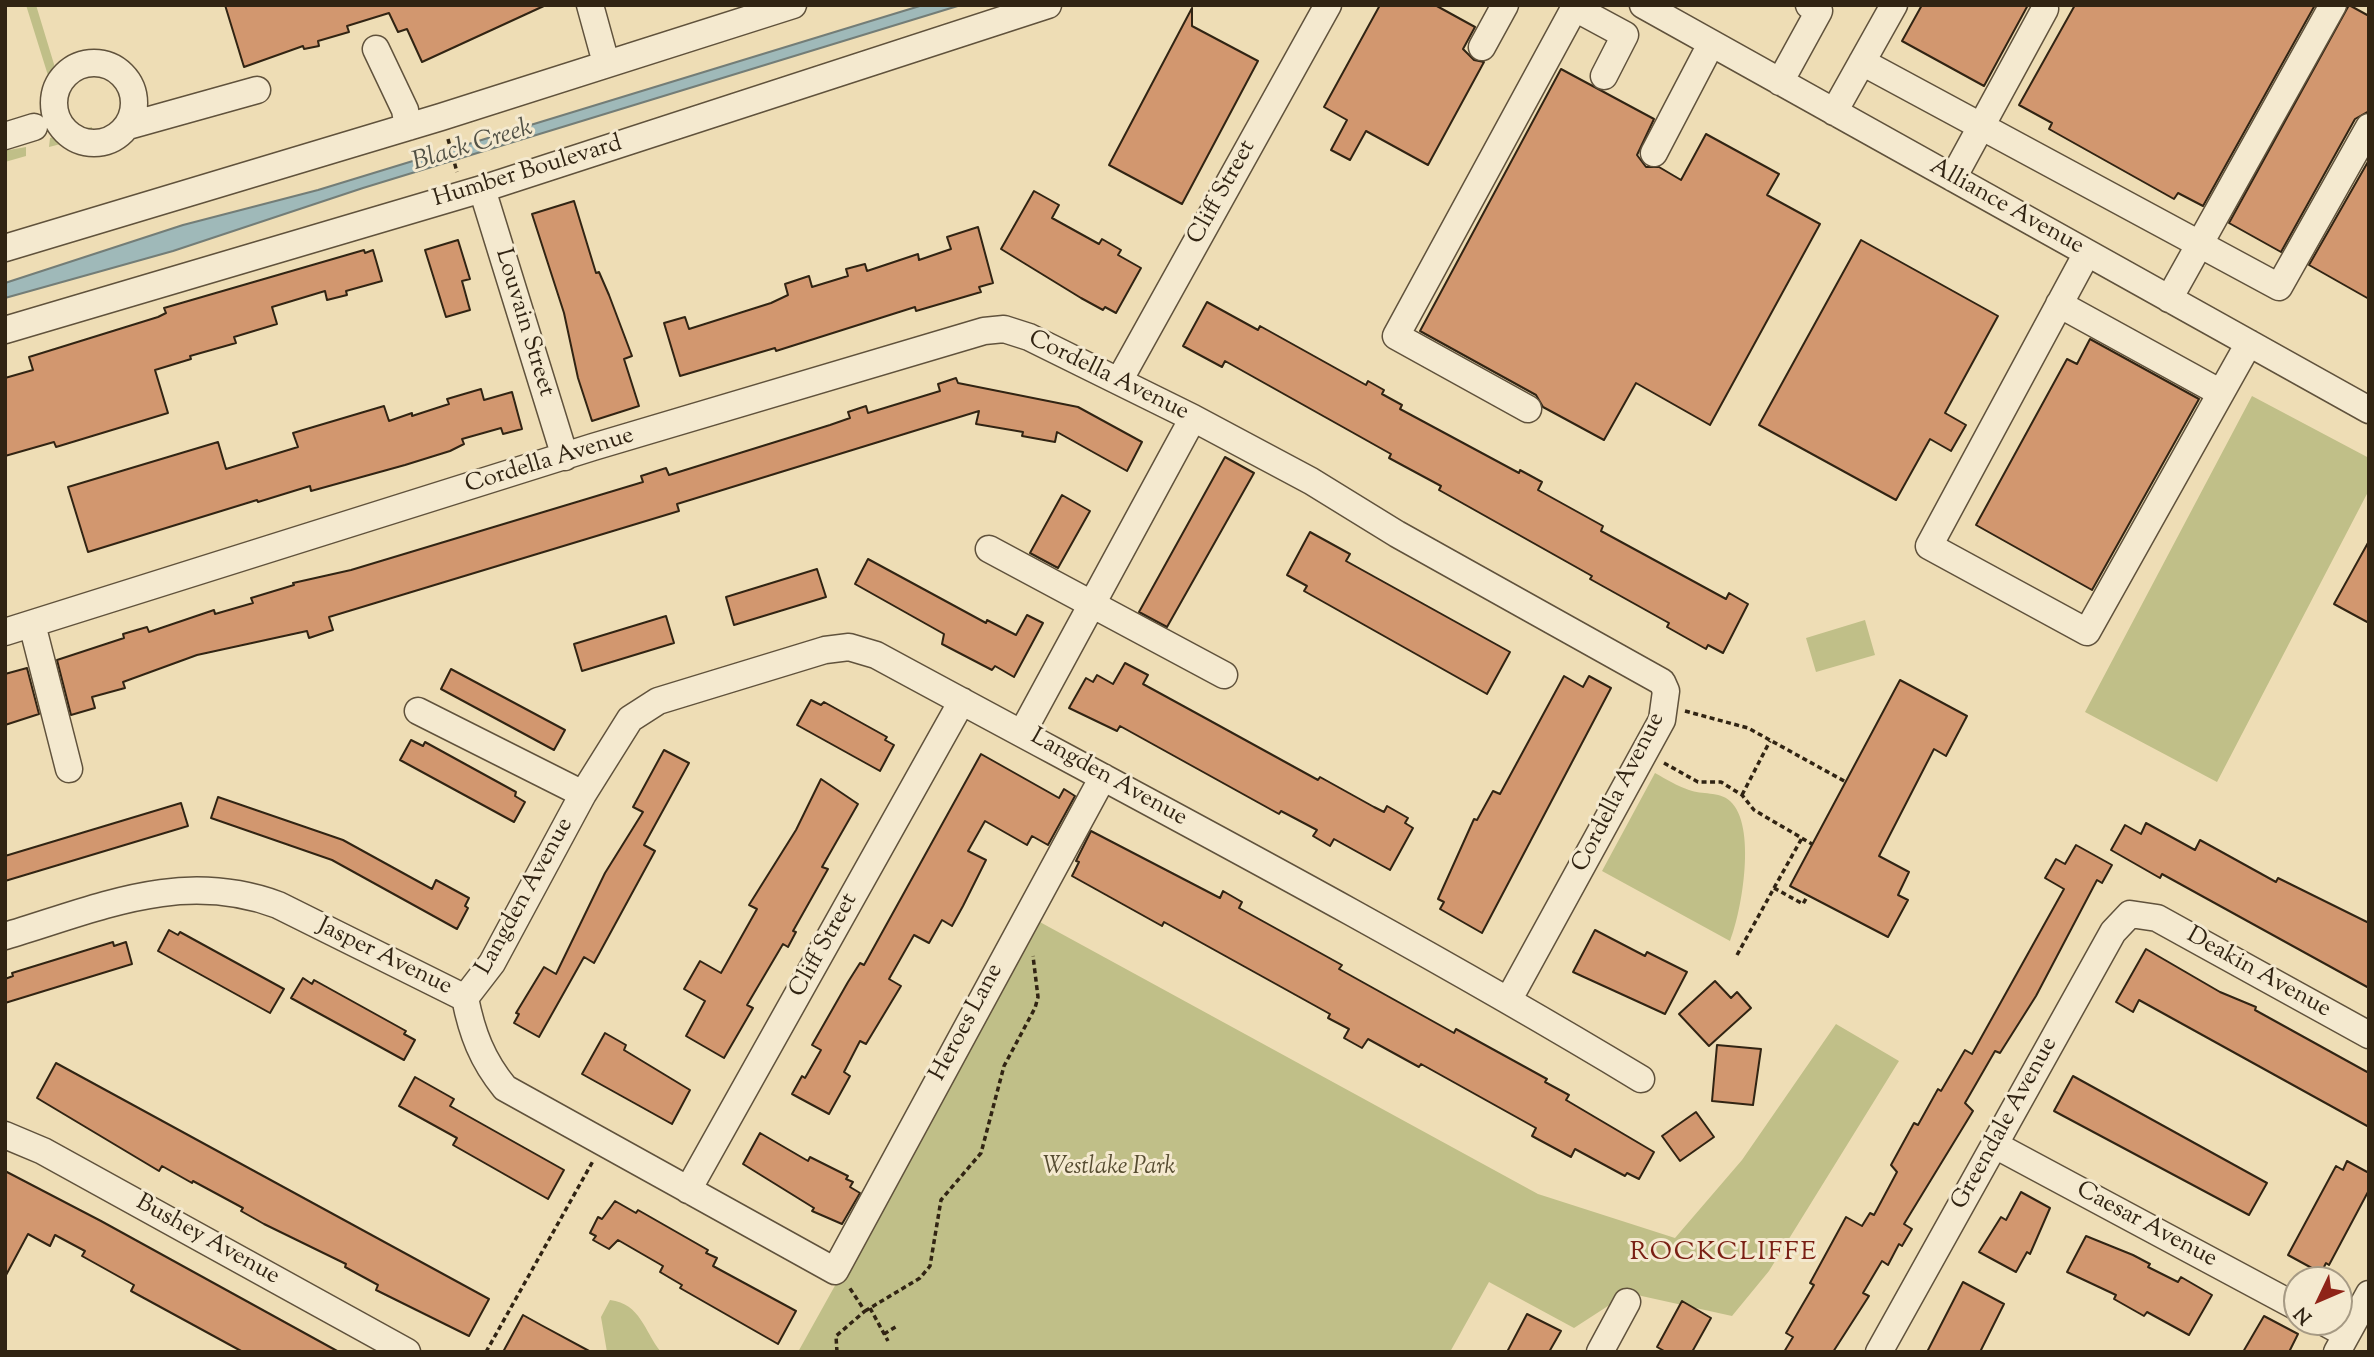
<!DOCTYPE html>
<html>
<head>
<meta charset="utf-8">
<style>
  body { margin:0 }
  #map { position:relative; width:2374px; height:1357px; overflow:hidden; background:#eeddb5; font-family:"Sorts Mill Goudy",serif }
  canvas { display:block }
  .frame { position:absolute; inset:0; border:7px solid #312413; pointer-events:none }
  .north { position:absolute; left:2283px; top:1266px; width:70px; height:70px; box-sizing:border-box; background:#f4e9cf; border:2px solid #a69a84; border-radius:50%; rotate:226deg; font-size:19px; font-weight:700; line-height:28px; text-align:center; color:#312413 }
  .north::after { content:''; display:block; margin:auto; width:24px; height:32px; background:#8f2418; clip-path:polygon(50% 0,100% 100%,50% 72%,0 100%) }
</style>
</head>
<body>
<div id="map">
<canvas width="2374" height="1357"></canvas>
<div class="frame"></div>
<div class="north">N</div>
</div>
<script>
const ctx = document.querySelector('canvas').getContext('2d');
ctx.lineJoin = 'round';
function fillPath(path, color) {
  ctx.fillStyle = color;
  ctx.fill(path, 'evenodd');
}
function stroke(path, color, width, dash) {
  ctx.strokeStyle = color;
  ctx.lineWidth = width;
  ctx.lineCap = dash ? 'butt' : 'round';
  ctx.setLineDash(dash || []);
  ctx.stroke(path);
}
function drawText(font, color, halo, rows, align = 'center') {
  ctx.font = font + ' "Sorts Mill Goudy",serif';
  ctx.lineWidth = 6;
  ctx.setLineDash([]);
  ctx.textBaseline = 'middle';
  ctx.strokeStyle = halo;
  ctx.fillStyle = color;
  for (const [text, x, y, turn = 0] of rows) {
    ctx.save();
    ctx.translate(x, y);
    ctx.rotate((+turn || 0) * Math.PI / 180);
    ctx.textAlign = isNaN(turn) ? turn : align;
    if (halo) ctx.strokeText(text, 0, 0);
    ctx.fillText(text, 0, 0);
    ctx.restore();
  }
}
fillPath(new Path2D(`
  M26 5H36L74 130 92 127V136L49 147 50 138 66 133Z
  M5 140 9 150 26 147V156L5 162Z
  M2252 396 2369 458V490L2217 782 2085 712Z
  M1865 620 1875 655 1816 672 1806 638Z
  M1655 773C1666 779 1677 786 1689 790 1702 795 1719 791 1730 801 1757 825 1742 911 1730 941L1602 871Z
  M1038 921 1538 1194 1675 1238 1742 1160 1836 1024 1899 1061 1769 1271 1732 1316 1628 1293 1574 1328 1489 1282 1450 1352H798Z
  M610 1300C641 1304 644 1331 661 1352H607L601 1317Z`), '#c0bf88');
const water = new Path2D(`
  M923 5H961L363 188 173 251 5 298V283L183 225 318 190Z`);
fillPath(water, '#9fb9b9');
stroke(water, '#737d77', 2);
const building = new Path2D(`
  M225 5H546L422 62 407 29 398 32 389 13 347 26 349 32 318 41 319 46 304 49 303 46 244 67Z
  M1380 5H1435L1475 27 1463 49 1474 60 1484 62 1428 165 1366 131 1350 160 1331 150 1347 120 1324 107Z
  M1922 5H2028L1984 86 1902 41Z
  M2075 5H2315L2203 206 2178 193 2174 199 2049 129 2052 123 2019 105Z
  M2349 5 2369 16V111L2355 119 2281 252 2229 223Z
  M1192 8V26L1258 61 1182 204 1109 165Z
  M1561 69 1654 119 1637 155 1646 167H1659L1681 180 1706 134 1779 174 1767 195 1820 224 1710 425 1636 383 1604 440 1543 407 1536 395 1420 331Z
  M2369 160V299L2309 265Z
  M1034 191 1059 205 1052 218 1099 244 1102 239 1121 250 1118 255 1141 268 1116 313 1105 307 1103 310 1081 298 1001 249Z
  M574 201 596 273 599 272 609 295 632 356 624 359 639 406 592 421 578 378 564 313 532 214Z
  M978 227 993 283 979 287 981 292 916 311 915 307 776 351 775 348 680 376 664 323 685 317 689 329 771 303 788 295 785 284 809 276 812 287 848 276 846 269 865 264 867 271 918 254 919 260 951 249 947 237Z
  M458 240 470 279 462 281 470 310 446 317 425 250Z
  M1861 240 1998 316 1945 413 1966 425 1951 451 1930 439 1896 500 1759 425Z
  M364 250 365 253 373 250 382 281 346 291 347 295 327 300 325 291 272 307 277 324 234 337 236 343 190 356 191 359 155 370 168 413 56 447 54 442 5 456V378L33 370 29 357 158 317 166 313 164 308Z
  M1207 302 1258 330 1260 326 1366 385 1368 381 1384 390 1382 394 1402 405 1400 409 1519 473 1520 470 1542 482 1538 490 1603 526 1601 531 1726 599 1729 593 1748 604 1723 653 1708 645 1706 649 1667 627 1669 623 1590 579 1592 576 1439 490 1441 486 1389 458 1391 454 1225 361 1222 367 1183 346Z
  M2090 339 2199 399 2092 590 1976 525 2067 359 2077 364Z
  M956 378 958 383 1078 407 1142 442 1127 471 1057 432 1055 442 1022 436 1023 432 976 424 979 411 677 504 679 511 329 617 333 630 309 638 307 631 197 655 123 682 125 688 92 697 95 708 71 715 57 660 124 638 123 634 147 627 149 632 214 610 215 614 253 603 251 598 294 585 293 583 351 570 643 482 641 476 666 468 669 475 830 425 850 418 848 412 866 406 868 413 940 391 938 384Z
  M481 389 484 400 512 392 522 429 503 434 501 428 462 439 464 444 450 451 405 465 311 491 310 486 258 502 257 500 88 552 68 487 218 442 226 469 298 447 293 433 384 406 389 421 412 413V416L449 404 447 399Z
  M1225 457 1254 473 1167 627 1139 612Z
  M1062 495 1090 511 1058 568 1030 553Z
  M1310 532 1350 554 1346 561 1510 652 1487 694 1304 591 1307 586 1287 575Z
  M2369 541V623L2334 604Z
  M868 559 986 623 987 620 1016 635 1027 615 1043 623 1014 677 995 666 992 670 942 644 944 634 855 584Z
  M817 569 826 597 734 625 726 597Z
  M666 616 674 643 582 671 574 644Z
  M1125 663 1148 675 1143 684 1207 719 1318 780 1320 777 1374 807 1384 812 1387 806 1408 818 1405 823 1413 828 1390 870 1334 839 1330 846 1313 836 1317 830 1281 811 1279 814 1120 726 1117 731 1069 708 1086 678 1093 682 1097 675 1113 684Z
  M27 668 39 714 5 725V674Z
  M451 669 565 730 554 750 441 689Z
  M1564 676 1583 687 1589 676 1611 688 1482 933 1440 909 1444 902 1438 899 1474 819 1477 820 1493 791 1500 794Z
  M1900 680 1967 716 1946 756 1934 749 1879 856 1909 872 1898 895 1908 900 1888 937 1790 886Z
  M811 700 821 705 824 702 887 737 885 740 894 745 880 771 797 725Z
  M411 740 423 746 425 742 516 792 515 796 525 802 514 822 400 760Z
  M664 750 689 763 644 845 655 851 594 963 584 957 539 1037 514 1023 519 1014 516 1013 544 967 556 974 605 873 643 812 633 807Z
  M981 754 1059 798 1064 789 1075 796 1048 845 1032 836 1027 845 985 821 968 851 986 860 963 906 952 926 942 920 929 943 914 935 889 979 901 986 866 1044 860 1041 844 1072 850 1076 829 1114 792 1094 802 1076 805 1078 821 1050 812 1045 848 982 860 963 864 965Z
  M821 779 858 804 822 867 828 869 793 931 796 932 788 947 783 944 747 1005 753 1008 724 1058 686 1036 705 1001 684 989 700 961 721 973 757 909 749 905 796 830Z
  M218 797 343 840 432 889 436 880 469 898 465 906 468 908 457 929 332 860 211 818Z
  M181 803 188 826 5 881V856Z
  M2146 823 2195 850 2200 840 2276 882 2278 878 2369 923V988L2162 874 2160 878 2111 850 2125 825 2141 834Z
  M1091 831 1220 898 1223 891 1242 902 1239 908 1342 965 1339 969 1454 1033 1456 1029 1547 1079 1545 1082 1569 1095 1566 1100 1654 1152 1639 1179 1627 1173 1625 1176 1575 1149 1571 1157 1532 1136 1536 1128 1421 1064 1419 1067 1368 1039 1362 1048 1344 1038 1349 1029 1328 1018 1330 1014 1164 922 1162 926 1072 876 1079 862 1076 861Z
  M2076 845 2112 865 2102 883 2097 880 2036 996 2000 1053 1995 1051 1965 1103 1973 1111 1904 1224 1912 1229 1902 1246 1899 1244 1888 1265 1882 1261 1863 1293 1869 1296 1833 1352H1784L1793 1337 1786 1333 1814 1285 1810 1283 1846 1217 1862 1226 1870 1213 1874 1215 1897 1172 1891 1165 1914 1123 1918 1125 1938 1089 1941 1091 1965 1050 1972 1054 2064 889 2045 878 2056 859 2065 864Z
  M169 930 178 935 180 932 284 989 270 1013 158 951Z
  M1595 930 1645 956 1647 952 1687 972 1665 1014 1573 972Z
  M113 942 114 946 126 942 132 964 5 1003V979L13 976 12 973Z
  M2146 949 2220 992 2256 1007 2255 1010 2369 1073V1127L2139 1000 2133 1012 2116 1002Z
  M303 978 312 984 314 980 406 1031 404 1034 415 1040 404 1060 291 998Z
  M1715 981 1731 998 1737 992 1751 1008 1709 1046 1679 1014Z
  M605 1033 626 1045 624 1050 690 1090 672 1124 582 1074Z
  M1717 1045 1761 1049 1753 1105 1712 1101Z
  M56 1063 489 1299 469 1336 376 1290 378 1285 345 1267 346 1264 264 1224 241 1211 243 1208 193 1181 192 1183 162 1166 159 1171 37 1098Z
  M2073 1076 2267 1183 2249 1215 2054 1111Z
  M415 1077 454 1099 450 1106 564 1170 548 1199 453 1145 457 1138 399 1106Z
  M1696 1112 1714 1137 1680 1161 1662 1136Z
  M760 1133 808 1161 810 1157 848 1176 846 1179 853 1182 850 1187 860 1193 842 1224 812 1211 814 1208 743 1164Z
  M2347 1161 2369 1173V1190L2329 1265 2326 1263 2321 1273 2288 1255 2336 1166 2343 1170Z
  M5 1171 101 1221 339 1352H243L131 1291 134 1285 82 1256 85 1251 55 1235 50 1246 28 1234 5 1277Z
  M2021 1192 2050 1208 2030 1254 2027 1252 2016 1272 1979 1252 2001 1217 2006 1220Z
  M615 1201 636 1213 638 1210 708 1250 706 1253 717 1258 713 1266 796 1311 778 1344 680 1288 682 1285 660 1272 663 1266 618 1240 609 1249 593 1240 596 1236 590 1233 598 1217 602 1219Z
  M2086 1236 2133 1255 2150 1264 2148 1267 2178 1282 2181 1277 2212 1295 2189 1335 2147 1312 2144 1316 2114 1299 2116 1295 2067 1272Z
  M1963 1282 2004 1304 1980 1352H1927Z
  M1682 1301 1711 1318 1692 1352H1666L1657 1347Z
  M1527 1314 1561 1331 1549 1352H1507Z
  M523 1315 541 1325 591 1352H503Z
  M2264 1316 2298 1334 2289 1352H2243Z`);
fillPath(building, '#d2976f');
stroke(building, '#312413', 2);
const minor = new Path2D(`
  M590 5 606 63
  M1643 5 2369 410
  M1575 8 1625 35 1604 76
  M1482 47 1505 5
  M376 49 405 110 408 127
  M1862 62 2279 287 2369 127
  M54 103a40 40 0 1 1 80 0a40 40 0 1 1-80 0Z
  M1780 82 1819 11 1809 5
  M1834 112 1894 5
  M128 126 257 90
  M5 136 34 127
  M1654 153 1711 44
  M1953 178 2045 9
  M482 189 565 457
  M5 248 441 117 793 5
  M2087 253 1929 546 2087 632 2249 343
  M2169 299 2333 5
  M2059 304 2221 393
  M5 330 482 189 1048 5
  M1119 381 1328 5
  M1528 409 1396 336 1576 5
  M989 549 1224 675
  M32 624 69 769
  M5 632 593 447 984 331 1004 329 1029 337 1193 418 1311 481 1397 534 1662 682 1666 691 1662 720 1509 999
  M418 711 583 794
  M1022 733 1193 418
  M5 936C99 908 181 869 278 905L465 998
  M465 998 492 963 583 794 630 719 658 701 825 650 849 647 876 655C1132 794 1391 928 1641 1079
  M465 998C472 1033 482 1060 505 1088L835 1271 1103 777
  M5 1135 43 1151 407 1352
  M1995 1145 2297 1307
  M688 1190 962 701
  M2324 1322 2346 1334
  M1600 1352 1627 1302
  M1879 1352 2113 932 2130 914 2157 918 2369 1035
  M2337 1352 2369 1294`);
stroke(minor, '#60523c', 29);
stroke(new Path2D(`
  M448 139 457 172
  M1685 711 1748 728 1846 782
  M1664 763 1698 782H1721L1742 795 1754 810 1812 844
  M1742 795 1770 741
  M1774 888 1802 838
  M1737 955 1774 888 1803 904 1808 895
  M870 1308 888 1341
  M865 1311 920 1278 930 1266 941 1200 981 1153 1004 1066 1035 1008 1038 997 1033 956
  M884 1334 897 1326
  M486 1352 593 1161
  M837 1352 836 1336 865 1311 849 1287`), '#312413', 3.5, [5, 3.5]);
stroke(minor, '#f4e9cf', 26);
drawText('24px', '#312413', '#f4e9cf', [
  ["Humber Boulevard",528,173,-17],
  ["Cliff Street",1223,193,-61],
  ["Alliance Avenue",2006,208,29],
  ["Louvain Street",523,323,73],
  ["Cordella Avenue",1108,377,26],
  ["Cordella Avenue",550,462,-17],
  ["Langden Avenue",1108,779,29],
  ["Cordella Avenue",1620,793,-63],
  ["Langden Avenue",526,897,-61],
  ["Cliff Street",825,946,-61],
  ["Jasper Avenue",384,958,26],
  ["Deakin Avenue",2258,974,29],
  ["Heroes Lane",968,1023,-62],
  ["Greendale Avenue",2006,1124,-61],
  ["Caesar Avenue",2146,1226,28],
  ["Bushey Avenue",207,1241,29]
]);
drawText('italic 24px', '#554b30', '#f4e9cf', [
  ["Westlake Park",1109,1169]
]);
drawText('italic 26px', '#525145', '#f4e9cf', [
  ["Black Creek",473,147,-17]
]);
ctx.letterSpacing = '2px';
drawText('26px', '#7a1f14', '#f4e9cf', [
  ["ROCKCLIFFE",1724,1255]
]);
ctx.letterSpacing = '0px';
</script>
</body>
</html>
